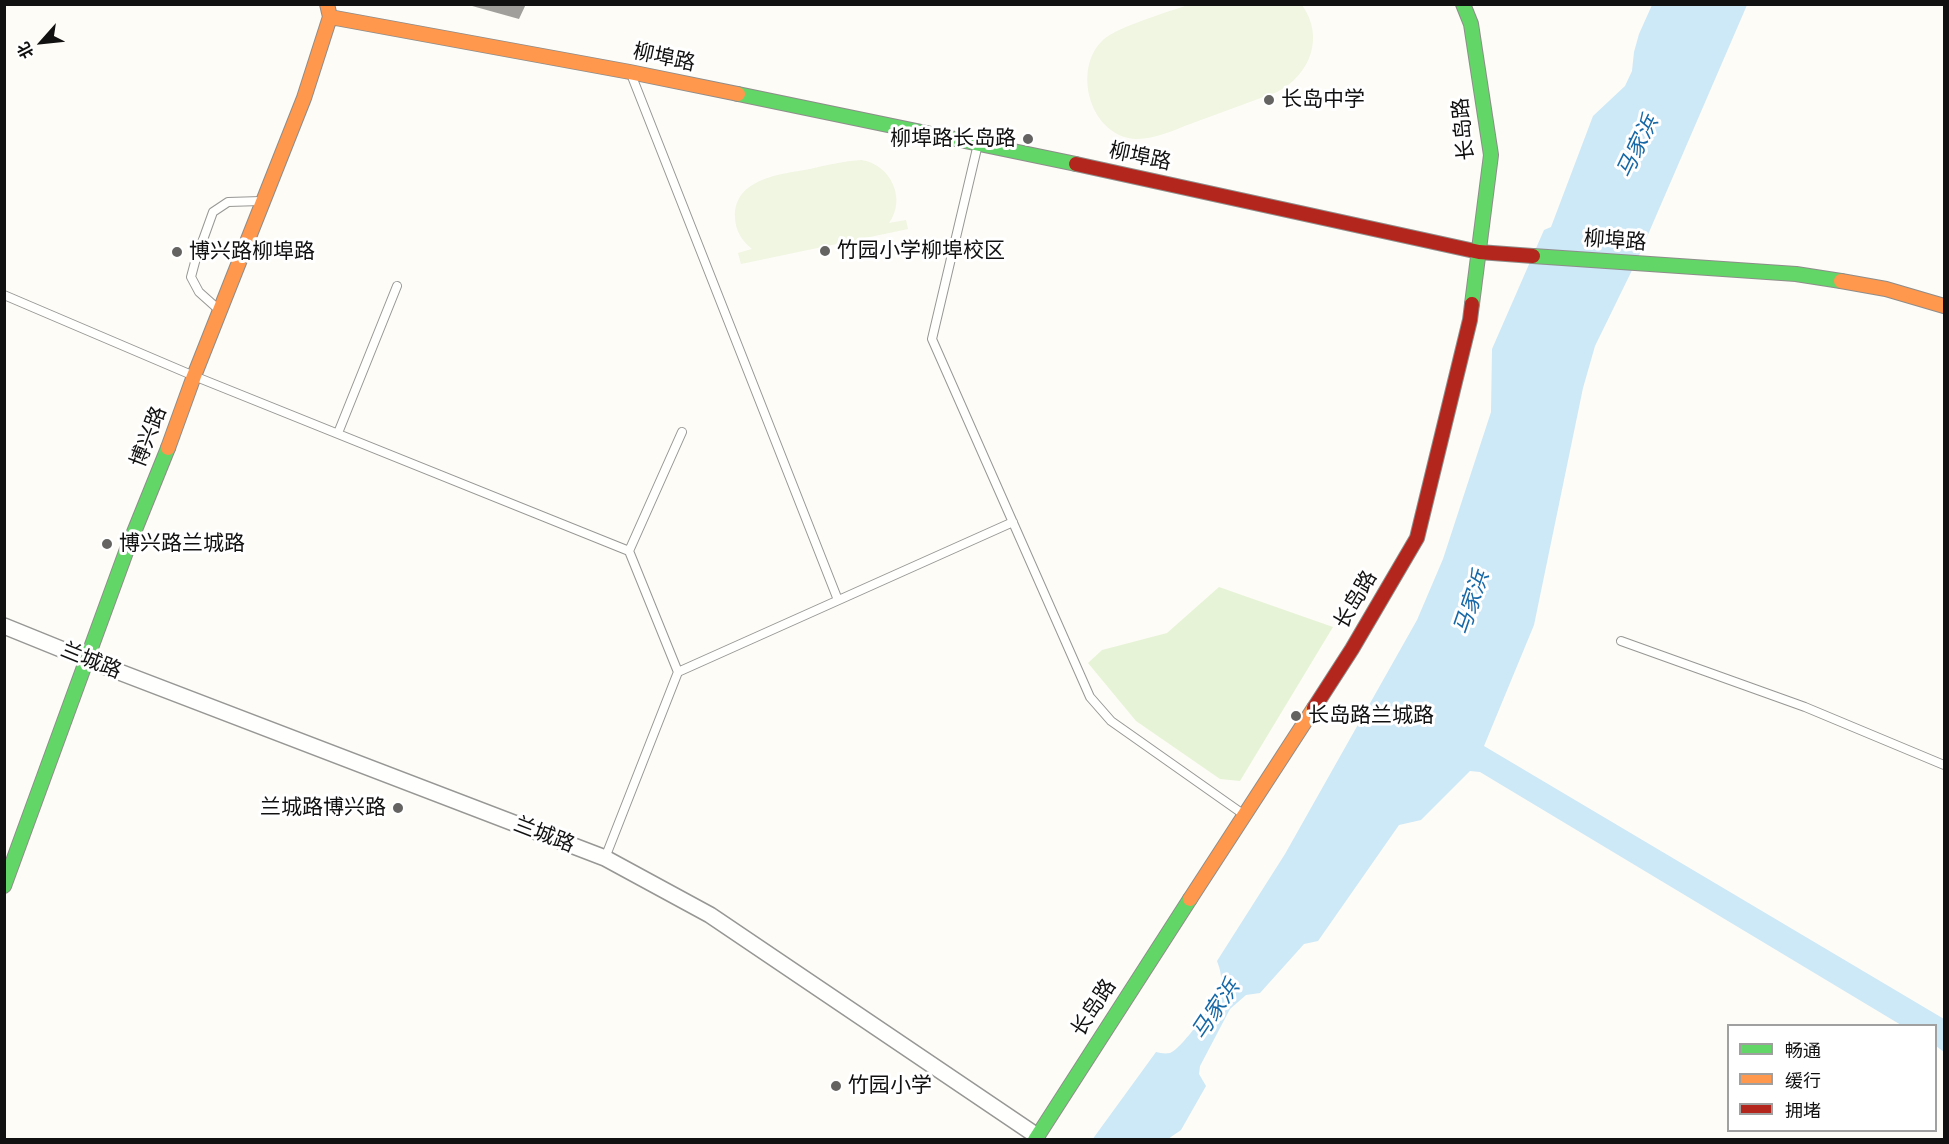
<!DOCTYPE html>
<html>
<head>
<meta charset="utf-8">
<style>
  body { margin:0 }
  #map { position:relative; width:1949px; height:1144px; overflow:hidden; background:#fdfcf7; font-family:"Zilla Slab","Noto Sans SC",serif }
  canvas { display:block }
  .frame { position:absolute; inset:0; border:6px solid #111; pointer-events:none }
  .legend { position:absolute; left:1727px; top:1024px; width:210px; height:108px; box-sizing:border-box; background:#fff; border:2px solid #a0a0a0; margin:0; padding:8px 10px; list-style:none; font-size:18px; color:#111 }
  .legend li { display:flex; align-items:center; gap:12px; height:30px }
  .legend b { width:30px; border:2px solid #a0a0a0 }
  .north { position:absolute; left:12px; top:12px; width:60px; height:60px; -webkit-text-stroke:4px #fff; paint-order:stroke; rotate:243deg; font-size:16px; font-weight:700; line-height:24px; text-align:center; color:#111 }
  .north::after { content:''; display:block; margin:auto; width:21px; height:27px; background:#111; clip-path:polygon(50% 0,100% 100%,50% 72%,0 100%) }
</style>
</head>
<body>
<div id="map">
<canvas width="1949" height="1144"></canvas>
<div class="frame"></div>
<ul class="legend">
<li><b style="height:8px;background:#63d668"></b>畅通</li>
<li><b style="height:8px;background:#ff974d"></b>缓行</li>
<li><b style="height:8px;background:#b3261e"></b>拥堵</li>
</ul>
<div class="north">北</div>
</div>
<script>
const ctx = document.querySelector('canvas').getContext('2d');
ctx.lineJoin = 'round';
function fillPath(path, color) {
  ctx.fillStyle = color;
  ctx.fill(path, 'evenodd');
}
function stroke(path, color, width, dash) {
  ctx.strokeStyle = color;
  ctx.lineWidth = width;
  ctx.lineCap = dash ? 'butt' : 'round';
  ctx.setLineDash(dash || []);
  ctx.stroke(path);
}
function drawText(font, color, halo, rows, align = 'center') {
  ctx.font = font + ' "Zilla Slab","Noto Sans SC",serif';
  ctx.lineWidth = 6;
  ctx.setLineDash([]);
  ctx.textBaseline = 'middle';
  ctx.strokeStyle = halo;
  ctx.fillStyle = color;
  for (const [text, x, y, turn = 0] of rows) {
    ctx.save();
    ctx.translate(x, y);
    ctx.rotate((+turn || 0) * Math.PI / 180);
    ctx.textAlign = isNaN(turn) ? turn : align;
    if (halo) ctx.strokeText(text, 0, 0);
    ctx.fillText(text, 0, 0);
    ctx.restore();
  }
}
fillPath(new Path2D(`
  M1219 587 1333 627 1240 781 1220 779 1136 721 1088 663 1102 650 1167 633Z`), '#e7f3d7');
fillPath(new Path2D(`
  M1188 5H1302C1325 37 1310 75 1277 92 1248 103 1219 113 1190 124 1174 130 1155 139 1137 139 1091 138 1071 70 1103 40 1117 27 1168 12 1188 5Z
  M861 160C890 164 907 198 889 223L906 220 908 229 741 264 738 253 752 249C742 241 735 230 735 217 734 178 782 174 810 169 827 165 844 161 861 160Z`), '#f0f6e1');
fillPath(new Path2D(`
  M1652 5H1747L1637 260 1595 346 1583 388 1534 625 1484 746 1944 1019V1052L1936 1046V1026L1901 1025 1480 772 1470 771 1421 820 1399 825 1318 941 1304 944 1260 993 1246 995 1230 1009 1200 1066 1199 1074 1206 1086 1181 1130 1168 1139 1092 1140 1156 1052C1160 1053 1165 1054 1170 1053 1182 1049 1219 997 1221 985 1222 976 1220 969 1217 961L1285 854 1417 620 1443 559 1491 412 1492 349 1544 230 1551 227 1593 116 1625 86 1632 71 1634 52 1639 34Z`), '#cde8f7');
fillPath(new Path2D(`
  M465 4H526L519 19Z`), '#a19f9c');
const lane = new Path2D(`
  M631 74 838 600
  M978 144 932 339 1090 697 1111 721 1243 814
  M4 295 194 376 629 551 678 672
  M218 309 199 292 191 277 195 262 213 212 228 202 261 201
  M338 433 397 286
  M629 551 682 432
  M1621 641 1805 707 1944 765
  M605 858 678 672 1013 522`);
const street = new Path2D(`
  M4 626 88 660 605 858 710 915 1037 1136`);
const fast = new Path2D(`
  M1463 4 1471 24 1491 155 1472 304
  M738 94 1076 164
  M1533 256 1796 274 1841 281
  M4 886 126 552 168 448
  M1035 1140 1190 899`);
const slow = new Path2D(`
  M330 17 630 72 738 94
  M1841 281 1886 289 1944 306
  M168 448 194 376 304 98 330 17 327 4
  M1190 899 1314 708`);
const jam = new Path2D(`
  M1076 164 1479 252 1533 256
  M1314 708 1352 649 1417 538 1470 320 1472 304`);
stroke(lane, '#979795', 10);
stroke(street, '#979795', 18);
stroke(fast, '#8e8d8b', 16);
stroke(slow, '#8e8d8b', 16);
stroke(jam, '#8e8d8b', 16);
stroke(lane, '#fffffe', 8);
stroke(street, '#fffffe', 15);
stroke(fast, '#63d668', 14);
stroke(slow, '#ff974d', 14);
stroke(jam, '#b3261e', 14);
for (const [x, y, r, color] of [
  [1269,100,6,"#646362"],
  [1028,139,6,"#646362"],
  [825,251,6,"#646362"],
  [177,252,6,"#646362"],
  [107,544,6,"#646362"],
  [1296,716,6,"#646362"],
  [398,808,6,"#646362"],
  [836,1086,6,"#646362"]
]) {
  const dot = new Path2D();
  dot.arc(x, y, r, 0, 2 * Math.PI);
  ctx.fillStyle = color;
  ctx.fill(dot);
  stroke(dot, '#fff', 2);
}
drawText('21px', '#111', '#fff', [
  ["柳埠路",664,58,12],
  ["长岛路",1464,129,-96],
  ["柳埠路",1140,157,12],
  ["柳埠路",1615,241,4],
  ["博兴路",149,437,-69],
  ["长岛路",1356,600,-60],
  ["兰城路",91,661,22],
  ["兰城路",544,835,21],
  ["长岛路",1094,1008,-57]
]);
drawText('21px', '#111', '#fff', [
  ["长岛中学",1281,100],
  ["柳埠路长岛路",1016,139,"right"],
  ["竹园小学柳埠校区",837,251],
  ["博兴路柳埠路",189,252],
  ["博兴路兰城路",119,544],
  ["长岛路兰城路",1308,716],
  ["兰城路博兴路",386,808,"right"],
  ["竹园小学",848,1086]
], 'left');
drawText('italic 22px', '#1768a6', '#fff', [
  ["马家浜",1638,147,-64],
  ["马家浜",1472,603,-71],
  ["马家浜",1216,1010,-56]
]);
</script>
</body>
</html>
